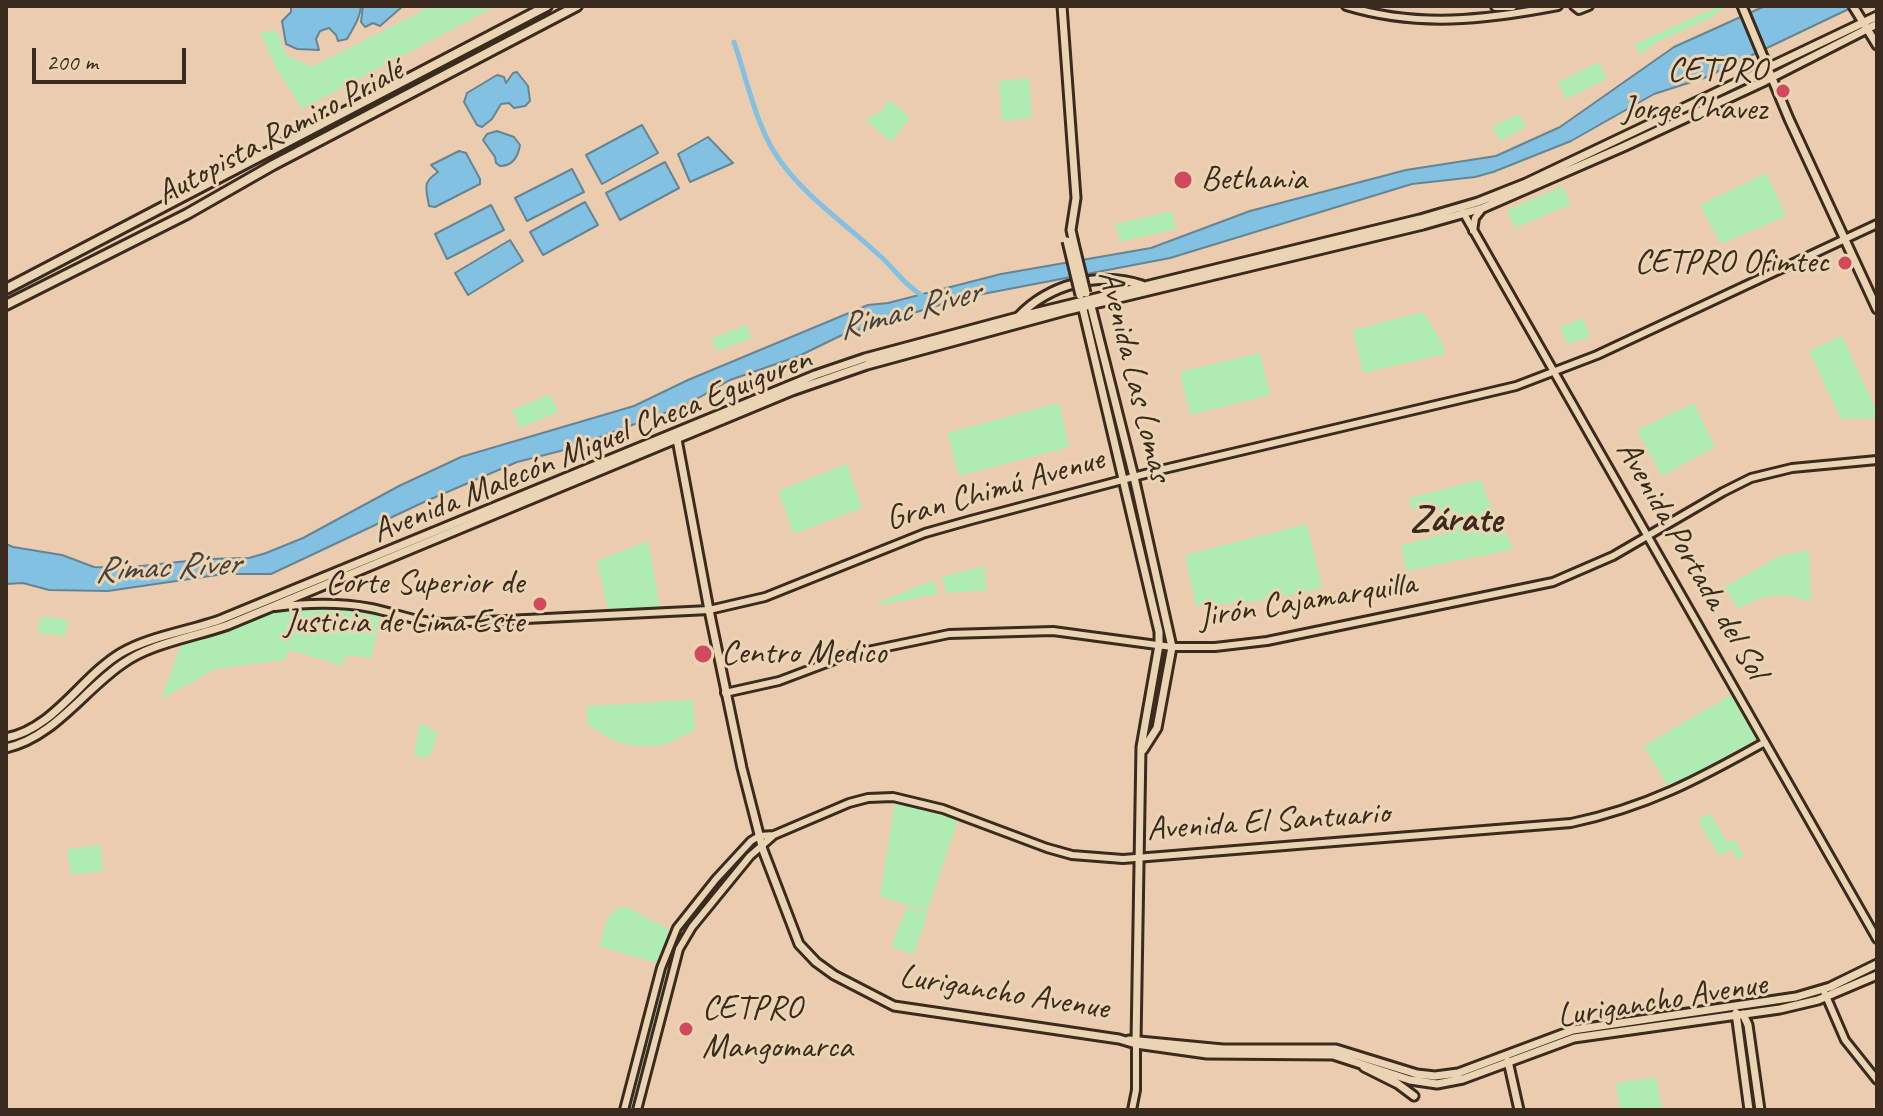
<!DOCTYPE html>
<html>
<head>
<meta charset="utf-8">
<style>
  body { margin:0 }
  #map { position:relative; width:1883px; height:1116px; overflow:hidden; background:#ecccaf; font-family:Caveat,sans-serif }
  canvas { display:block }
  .frame { position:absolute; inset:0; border:8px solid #3b2a1e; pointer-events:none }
  .scale { position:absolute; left:32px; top:48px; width:154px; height:36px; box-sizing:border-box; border:4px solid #3b2a1e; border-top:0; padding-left:10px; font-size:24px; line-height:28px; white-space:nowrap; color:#3b2a1e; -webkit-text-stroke:6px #ead4b3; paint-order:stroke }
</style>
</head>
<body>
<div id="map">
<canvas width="1883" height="1116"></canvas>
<div class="frame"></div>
<div class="scale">200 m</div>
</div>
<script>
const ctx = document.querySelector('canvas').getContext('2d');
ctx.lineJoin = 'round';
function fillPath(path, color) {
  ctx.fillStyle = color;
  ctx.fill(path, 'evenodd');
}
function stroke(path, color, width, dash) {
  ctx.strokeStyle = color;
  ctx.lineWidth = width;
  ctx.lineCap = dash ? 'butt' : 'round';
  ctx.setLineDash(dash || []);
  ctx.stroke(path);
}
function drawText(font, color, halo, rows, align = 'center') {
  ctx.font = font + ' Caveat,sans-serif';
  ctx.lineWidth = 6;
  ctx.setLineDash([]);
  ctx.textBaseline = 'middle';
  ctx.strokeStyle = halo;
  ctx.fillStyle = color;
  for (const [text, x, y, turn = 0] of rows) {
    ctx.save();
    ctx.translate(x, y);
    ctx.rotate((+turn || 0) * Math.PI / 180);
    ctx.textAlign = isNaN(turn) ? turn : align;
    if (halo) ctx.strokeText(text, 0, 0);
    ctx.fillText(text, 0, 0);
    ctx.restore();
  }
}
fillPath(new Path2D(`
  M432 6H496L302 109 276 68 260 32 277 31 286 55 312 67Z
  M1719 6H1726L1710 18 1655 43 1641 55 1635 44Z
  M1599 62 1607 79 1566 99 1558 82Z
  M1029 78 1032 118 1002 121 999 81Z
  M889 99 910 118 891 142 865 119 882 111Z
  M1519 114 1526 127 1500 141 1492 127Z
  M1766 173 1786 216 1721 244 1700 205Z
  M1563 186 1571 204 1515 228 1507 210Z
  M1172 211 1176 229 1120 242 1115 224Z
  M1423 312 1442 342 1445 354 1363 373 1353 330Z
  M1583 318 1590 336 1568 345 1560 327Z
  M746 325 751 338 717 351 712 338Z
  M1842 336 1876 410V418L1841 419 1809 351Z
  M1260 353 1270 395 1190 415 1180 372Z
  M550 394 558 412 520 428 512 410Z
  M1059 403 1069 447 959 476 947 433Z
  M1694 403 1715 447 1662 476 1637 430Z
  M847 464 862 508 794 534 778 491Z
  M1481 480 1489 502 1514 549 1406 571 1401 545 1445 534 1438 504 1412 510 1409 498Z
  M1307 524 1322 588 1258 601 1196 606 1185 555Z
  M648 541 660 608 608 610 597 561Z
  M1809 550 1811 602C1784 591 1762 594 1738 609L1725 587 1780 556Z
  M984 566 987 590 946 593 942 577Z
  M934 580 939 594 879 605 877 603Z
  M333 608 380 615 372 658 345 655 343 666 289 650 285 660 215 669 161 699 181 645 277 612Z
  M40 616 68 620 65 636 38 633Z
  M1731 695 1756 735 1755 740 1669 788 1644 746Z
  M693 700 695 731C685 733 680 738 672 742 641 753 610 743 587 723V706Z
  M420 723 437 732 432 754 426 755 425 759 414 755Z
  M895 802 928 808 958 820 927 912 880 896Z
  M1710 813 1727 842 1734 839 1744 856 1737 859 1731 849 1719 856 1698 820Z
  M100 845 103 871 71 875 67 849Z
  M737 862 741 863V866L697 916 676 951 634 1110H628L670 948 691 913Z
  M625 906 671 931 657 963 600 947C604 928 604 912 625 906Z
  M907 907 928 914 913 955 891 946Z
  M1656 1077 1662 1110H1620L1616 1083Z`), '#aeecb3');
const water = new Path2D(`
  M291 6H361C360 19 353 28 347 39L338 41 336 35 329 28 320 31 316 39 319 50 297 49 286 44 282 21 291 12Z
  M363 6H403L380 26 373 23 365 27 361 22Z
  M1765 6H1855L1704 78 1654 94 1571 141 1493 172 1475 177 1412 184 1170 258 962 298 842 335 799 356 730 380 686 405 568 449 517 462 424 502 271 574H224L108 591 49 590 23 583 6 584V544L13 547 62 555 94 567 123 568 206 559 249 558 266 553 303 538 399 486 461 457 634 406 688 380 868 305 888 303 1001 274 1151 248 1250 211 1406 170 1496 156 1560 127 1674 47Z
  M517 72 528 86 530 101 525 106 514 108 509 103 501 104 492 119 482 127 477 125 464 102 467 93 497 75 504 77 506 83 513 73Z
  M642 125 658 153 602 184 586 155Z
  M497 131 514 137 520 145C518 157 513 166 500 166L496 163 495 157 483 140 487 134Z
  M708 137 733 163 690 182 678 154Z
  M459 151 466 153 480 179V184L435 207 429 206C426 187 422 183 438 172L431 165Z
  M665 162 679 188 620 220 606 193Z
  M572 169 584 192 527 221 515 198Z
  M585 202 598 225 543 255 530 232Z
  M491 205 504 230 447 259 435 234Z
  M510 240 523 261 468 295 455 273Z`);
fillPath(water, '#83c1e3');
stroke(water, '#668594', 2);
stroke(new Path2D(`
  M734 42C747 79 757 131 781 162 807 198 847 225 879 255 897 271 901 282 924 297`), '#83c1e3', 5);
const minor = new Path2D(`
  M1346 6C1418 28 1485 20 1558 6
  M1574 6 1579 10 1589 6
  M1463 212 1877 939
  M1473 231 1475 218 1482 209
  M275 607C307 603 339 602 371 608 396 613 419 623 445 623L709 610 765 597 925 533 971 520 1160 470 1516 386 1597 355 1877 224
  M725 693 779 681 848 655 949 634 1053 631 1172 647H1215L1267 641 1553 582 1613 556 1723 492 1751 478 1792 468 1877 460
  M1823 989 1845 1040 1877 1080
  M624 1110 661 968 677 928 716 879 751 841 759 836 774 835
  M637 1110 679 949 692 927 750 856 774 835 849 803 868 798 893 797 943 809 1047 848 1072 855 1123 859 1571 823C1647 807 1699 779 1765 742
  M1132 1110 1136 1090V1044`);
const major = new Path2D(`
  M1062 6 1076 198 1071 230 1073 239
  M1742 6 1789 119 1877 309
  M1853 6 1877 45
  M1090 302 1134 477 1172 647 1157 728 1143 750
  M1082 305 1159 632V645L1141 747 1136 1042
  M1018 317C1049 284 1099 271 1142 285
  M676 434 709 610 742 768 763 850 799 944 816 962 834 975 894 1006 1119 1039 1136 1044 1207 1054 1333 1055 1410 1080 1437 1084 1463 1079 1574 1038 1780 1009 1818 1000 1877 975
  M6 738C54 729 81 677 121 653 150 636 190 631 222 619L815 375 865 358 1018 317 1420 219 1478 202 1526 183 1877 16
  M6 748C54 737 83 691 122 664 151 643 194 637 228 625L792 391 867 365 1065 311 1423 225 1483 208 1623 147 1765 81 1877 24
  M1736 1013 1749 1110
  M1743 1014 1748 1025 1760 1110
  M1129 1040 1223 1049H1336L1417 1074 1435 1076 1458 1073 1573 1030 1796 997 1830 987 1877 964
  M1508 1061 1519 1110
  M1364 1067 1398 1084 1414 1096`);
const highway = new Path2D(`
  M1496 6H1512
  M6 289 547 6
  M6 305 187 214 273 165 577 6`);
stroke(minor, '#3b2a1e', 12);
stroke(major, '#3b2a1e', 13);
stroke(highway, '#3b2a1e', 14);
stroke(minor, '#ead4b3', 6);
stroke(major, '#ead4b3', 7);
stroke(highway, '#ead4b3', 8);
const majorBridge = new Path2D(`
  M1073 239 1086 293
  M1067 241 1080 295`);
stroke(majorBridge, '#3b2a1e', 13, []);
stroke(majorBridge, '#ead4b3', 7);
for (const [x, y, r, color] of [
  [1783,91,8,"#d1495b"],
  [1183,180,10,"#d1495b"],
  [1845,263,8,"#d1495b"],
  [540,604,8,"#d1495b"],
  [703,654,10,"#d1495b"],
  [686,1029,8,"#d1495b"]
]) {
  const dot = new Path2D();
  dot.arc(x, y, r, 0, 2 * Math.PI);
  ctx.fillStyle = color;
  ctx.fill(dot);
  stroke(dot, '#ead4b3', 3);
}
drawText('34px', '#3b2a1e', '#ead4b3', [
  ["CETPRO",1767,71],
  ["Jorge Chavez",1767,110],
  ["Bethania",1201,180,"left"],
  ["CETPRO Ofimtec",1829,263],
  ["Corte Superior de",524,584],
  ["Justicia de Lima Este",524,623],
  ["Centro Medico",721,654,"left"],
  ["CETPRO",702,1009,"left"],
  ["Mangomarca",702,1048,"left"]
], 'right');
drawText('34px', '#3b2a1e', '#ead4b3', [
  ["Autopista Ramiro Prialé",280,133,-28],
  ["Avenida Las Lomas",1134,376,76],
  ["Avenida Malecón Miguel Checa Eguiguren",592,446,-22],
  ["Gran Chimú Avenue",995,490,-16],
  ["Avenida Portada del Sol",1691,560,60],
  ["Jirón Cajamarquilla",1307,601,-9],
  ["Avenida El Santuario",1268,822,-4],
  ["Lurigancho Avenue",1004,993,9],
  ["Lurigancho Avenue",1662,1001,-9]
]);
drawText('italic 36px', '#46413c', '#ead4b3', [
  ["Rimac River",909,311,-15],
  ["Rimac River",167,568,-3]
]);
drawText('bold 38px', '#3b2a1e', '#ead4b3', [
  ["Zárate",1456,521]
]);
</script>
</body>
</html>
